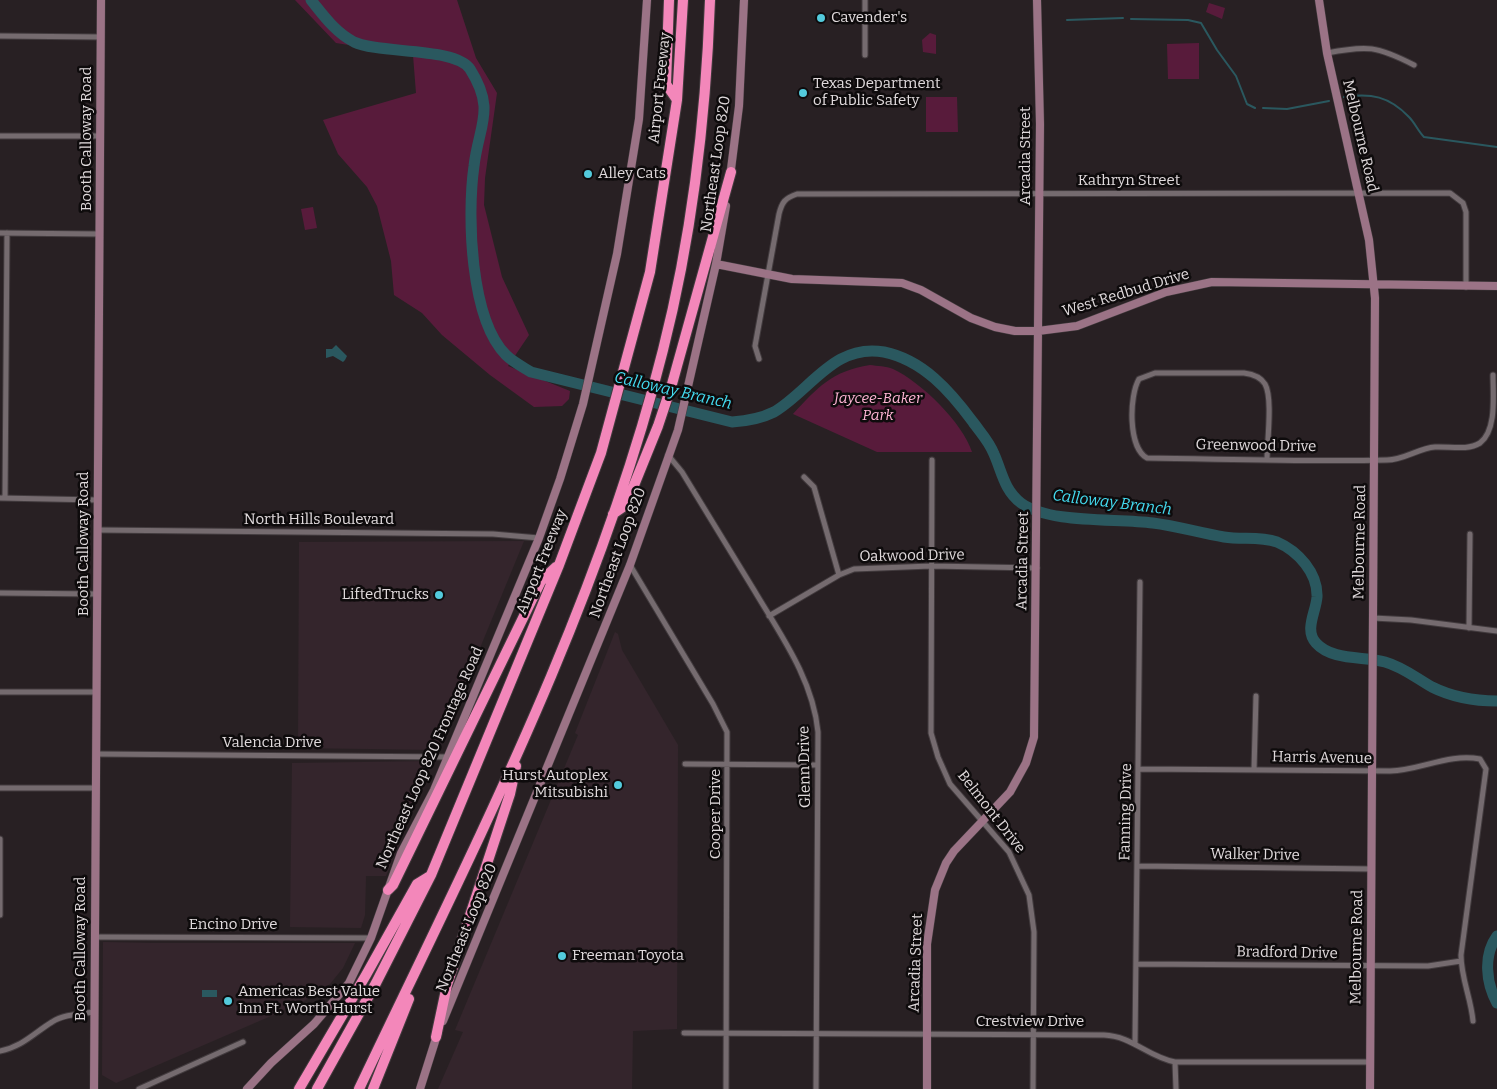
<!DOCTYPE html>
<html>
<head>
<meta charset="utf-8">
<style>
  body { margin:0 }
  canvas { display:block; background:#282023 }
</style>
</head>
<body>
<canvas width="1497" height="1089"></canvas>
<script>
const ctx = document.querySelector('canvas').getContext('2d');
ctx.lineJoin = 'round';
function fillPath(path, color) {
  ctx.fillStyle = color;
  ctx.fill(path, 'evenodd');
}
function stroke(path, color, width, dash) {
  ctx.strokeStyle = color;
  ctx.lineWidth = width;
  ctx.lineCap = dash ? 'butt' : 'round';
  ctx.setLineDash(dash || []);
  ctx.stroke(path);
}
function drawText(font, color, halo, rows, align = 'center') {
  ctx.font = font + ' Bitter,serif';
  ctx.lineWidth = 5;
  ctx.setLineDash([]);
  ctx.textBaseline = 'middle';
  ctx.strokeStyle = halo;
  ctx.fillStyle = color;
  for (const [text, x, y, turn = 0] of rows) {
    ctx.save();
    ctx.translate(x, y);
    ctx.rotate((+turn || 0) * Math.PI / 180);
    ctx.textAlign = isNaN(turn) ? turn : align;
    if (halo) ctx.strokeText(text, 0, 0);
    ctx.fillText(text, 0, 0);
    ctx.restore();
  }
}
fillPath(new Path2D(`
  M524 541 438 750 298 748 299 542Z
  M615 632 618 634 622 650 678 745 677 1029 633 1031 632 1089H438L463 1032 455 1030 578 735 575 733Z
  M433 761 386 876H366L365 915 361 928 290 927 292 763Z
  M103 942 153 943H355L343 968 330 984 301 1003 116 1083 102 1075Z`), '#34252c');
fillPath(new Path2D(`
  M295 0H457L476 58 497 93 485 178 484 205 502 277 529 335 508 366 570 391 569 399 562 406 534 407 490 375 442 335 422 313 394 295 391 261 377 206 367 187 338 154 323 120 416 93 413 55 336 43Z
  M1209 3 1225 8 1222 19 1206 12Z
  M930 33 936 35V54L923 52 922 40Z
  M1199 43V79H1168L1167 44Z
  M926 97H957L958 132H926Z
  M313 207 317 228 305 230 301 209Z
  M870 365C877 366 886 366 893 369 921 382 963 423 972 452H877L793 414C818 387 832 371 870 365Z`), '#581b3b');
fillPath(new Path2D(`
  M336 345 347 356 345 360 343 362 333 356 326 358V349H332Z
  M202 990H217V997H202Z`), '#2a585f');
stroke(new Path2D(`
  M1131 19 1188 20 1201 23 1217 50 1236 76 1247 104 1255 108
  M1067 20 1123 18
  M1344 97C1371 93 1389 96 1409 117 1415 123 1418 131 1424 137L1497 147
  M1263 108 1287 109 1329 101`), '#2a585f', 2);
stroke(new Path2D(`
  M311 0C324 16 335 32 354 42 379 54 456 47 470 69 496 110 479 124 474 166 467 215 470 319 506 355 513 362 523 367 531 372L732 422C747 421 760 419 774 412 811 390 834 343 884 352 923 360 950 391 973 422 980 432 989 441 994 454 1002 472 1004 490 1021 503 1049 524 1117 518 1153 523 1177 526 1200 533 1224 537 1242 540 1259 536 1277 542 1298 551 1318 573 1317 597 1316 612 1304 630 1316 643 1332 661 1364 656 1385 662 1403 667 1416 678 1432 687 1452 697 1475 701 1497 701
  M1497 936C1483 955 1486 983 1497 1003`), '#2a585f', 11);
const street = new Path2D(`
  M0 36 101 37
  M1327 53C1367 45 1377 46 1414 65
  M865 55V0
  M0 136H100
  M0 233 100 234
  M759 359 755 346 779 214C782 202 785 198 797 194L1450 193 1463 203 1466 212V287
  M668 455 682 472C706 511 730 551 754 590 780 634 813 679 818 732L816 1089
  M932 460 931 733 938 757 950 784 1009 852 1029 895 1034 932 1033 1089
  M1267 460C1267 442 1273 398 1265 384 1260 376 1252 374 1244 373H1155L1139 379C1129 396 1128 448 1147 458 1227 459 1308 462 1387 460 1404 460 1419 448 1435 447 1449 446 1467 451 1480 443 1497 430 1493 395 1493 375
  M804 477 814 487 839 575
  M0 498 98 500
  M5 498 7 233
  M98 530 493 534 539 538
  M630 565 713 704 727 732 726 1089
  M0 593 97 594
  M769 616 839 575 854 569 931 566 1037 568
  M1373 618 1411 620 1497 631
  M1469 628 1470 534
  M0 692H97
  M96 754 447 757
  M685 764 817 765
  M1140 769 1390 771C1421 770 1449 753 1480 759L1486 769 1461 955C1461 978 1471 998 1473 1021
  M1254 770 1256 696
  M0 788H96
  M0 839V915
  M1138 866 1372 869
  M95 937 371 938
  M1137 964 1428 966 1461 961
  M684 1033 1104 1035C1132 1036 1148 1057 1175 1062H1370
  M1135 1043 1140 582
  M0 1051C22 1047 34 1033 52 1022 64 1014 81 1014 94 1012
  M1175 1062 1176 1089
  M139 1089 243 1042`);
const secondary = new Path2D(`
  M1319 0 1327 53 1369 240 1375 298 1370 1089
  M730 177 739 106 744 0
  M716 264 792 279 902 283 921 290 971 318 995 327 1015 331H1038L1077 326 1166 292 1212 282 1497 286
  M443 1021 630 565 678 430 716 264 726 206
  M94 1089 101 0
  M247 1089 271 1063 314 1024 349 983 371 938 401 853 434 790 539 538 560 479 583 404 617 254 639 119 647 0
  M420 1089 438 1032
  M927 1089V944L935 890 946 863 954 851 1010 792 1026 763 1034 737 1040 124 1037 0`);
const highway = new Path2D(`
  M669 0 666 84 677 100
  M613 514 626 505 658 426 672 384 731 172
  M388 890 393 885 541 581 556 567
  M436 1037 447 985 510 794 516 766
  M299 1089 366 975 417 884 430 876
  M317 1089 376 983 431 875 559 565 601 453 650 272 677 100 683 0
  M359 1089C473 849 598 609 663 350 692 236 706 117 710 0
  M373 1089 409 999`);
stroke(street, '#423b3e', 7);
stroke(secondary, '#423b3e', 9);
stroke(highway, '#423b3e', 12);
stroke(street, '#756b6f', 5);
stroke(secondary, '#9b7386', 8);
stroke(highway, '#f387ba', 10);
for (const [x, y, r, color] of [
  [821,18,5,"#53cadc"],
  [803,93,5,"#53cadc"],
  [588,174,5,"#53cadc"],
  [439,595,5,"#53cadc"],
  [618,785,5,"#53cadc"],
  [562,956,5,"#53cadc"],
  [228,1001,5,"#53cadc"]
]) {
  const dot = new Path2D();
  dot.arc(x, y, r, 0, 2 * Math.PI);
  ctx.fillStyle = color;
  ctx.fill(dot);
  stroke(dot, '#0e0b0c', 2);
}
drawText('15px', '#e0dadc', '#0e0b0c', [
  ["Cavender's",831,18],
  ["Texas Department",813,84],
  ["of Public Safety",813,101],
  ["Alley Cats",598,174],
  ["LiftedTrucks",429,595,"right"],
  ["Hurst Autoplex",608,776,"right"],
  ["Mitsubishi",608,793,"right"],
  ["Freeman Toyota",572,956],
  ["Americas Best Value",238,992],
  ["Inn Ft. Worth Hurst",238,1009]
], 'left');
drawText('15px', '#e0dadc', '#0e0b0c', [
  ["Airport Freeway",660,88,-84],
  ["Melbourne Road",1360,136,77],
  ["Booth Calloway Road",87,139,-90],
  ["Arcadia Street",1026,156,-90],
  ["Northeast Loop 820",716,164,-82],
  ["Kathryn Street",1129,181],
  ["West Redbud Drive",1126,293,-17],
  ["Greenwood Drive",1256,446,1],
  ["North Hills Boulevard",319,520],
  ["Melbourne Road",1360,542,-89],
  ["Booth Calloway Road",84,544,-90],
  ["Northeast Loop 820",618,553,-70],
  ["Oakwood Drive",912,556,-1],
  ["Arcadia Street",1023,561,-89],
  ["Airport Freeway",542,562,-68],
  ["Valencia Drive",272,743],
  ["Northeast Loop 820 Frontage Road",430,758,-66],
  ["Harris Avenue",1322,758,1],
  ["Glenn Drive",805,767,-91],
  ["Belmont Drive",991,812,52],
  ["Fanning Drive",1126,812,-89],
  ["Cooper Drive",716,814,-90],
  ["Walker Drive",1255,855,1],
  ["Encino Drive",233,925],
  ["Northeast Loop 820",467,928,-68],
  ["Melbourne Road",1357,947,-89],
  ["Booth Calloway Road",81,949,-90],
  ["Bradford Drive",1287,953,1],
  ["Arcadia Street",916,963,-88],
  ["Crestview Drive",1030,1022]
]);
drawText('italic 15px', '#feb4d4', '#0e0b0c', [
  ["Jaycee-Baker",878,399],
  ["Park",878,416]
]);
drawText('italic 16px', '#44dcf1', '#0e0b0c', [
  ["Calloway Branch",673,391,13],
  ["Calloway Branch",1112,503,7]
]);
</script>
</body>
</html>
